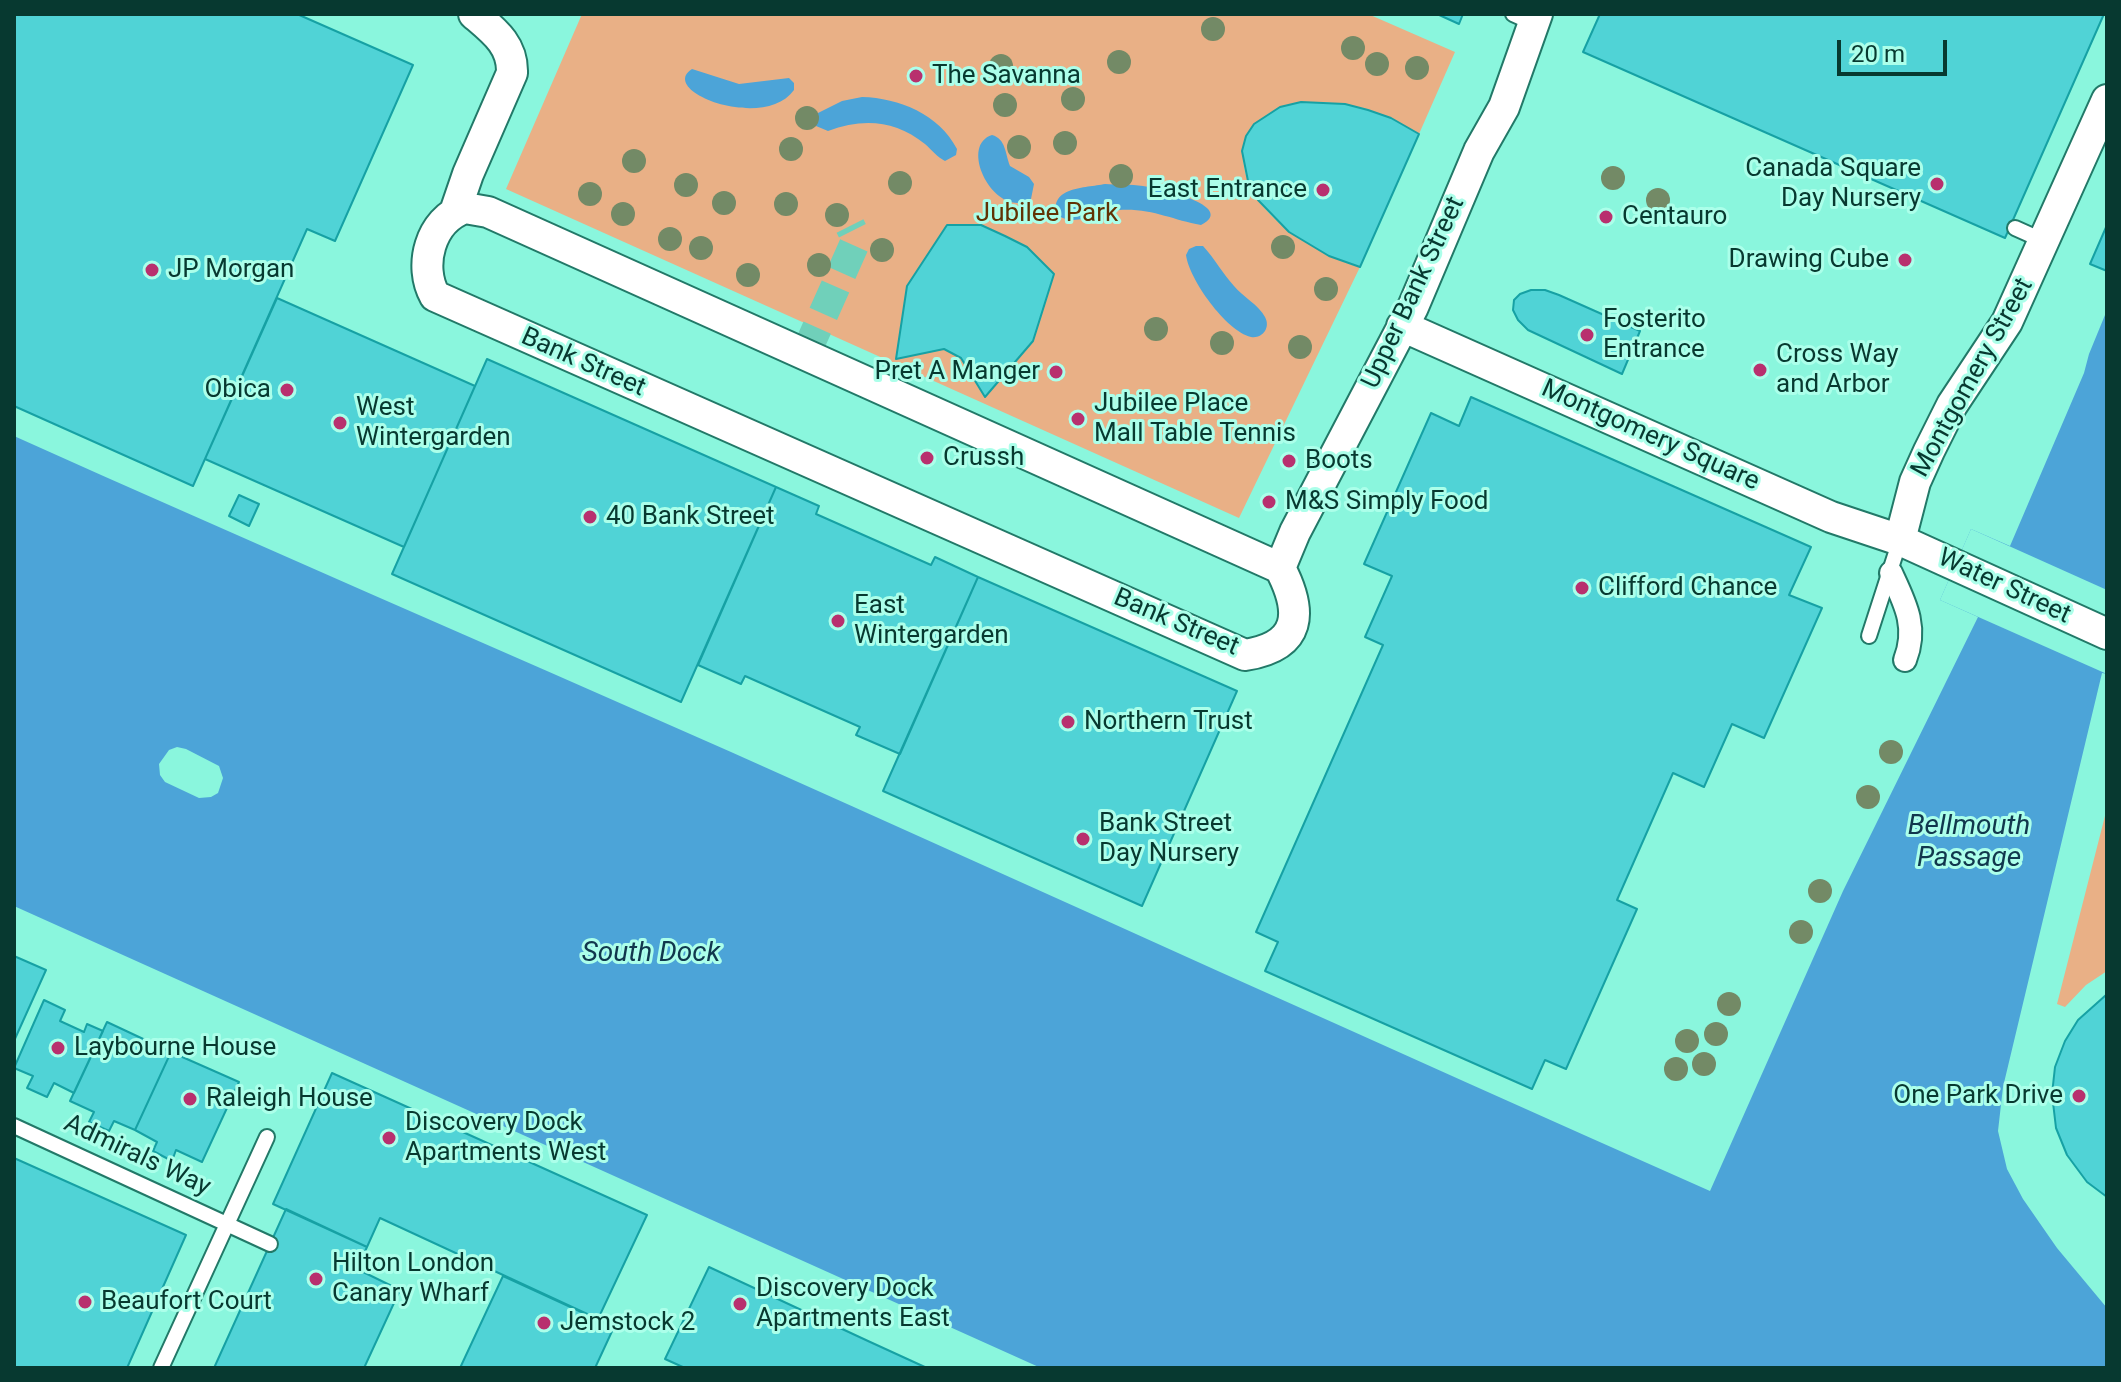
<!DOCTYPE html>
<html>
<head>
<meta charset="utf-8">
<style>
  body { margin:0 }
  #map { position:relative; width:2121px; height:1382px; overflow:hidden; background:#8af6dd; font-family:Roboto,sans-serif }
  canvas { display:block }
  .frame { position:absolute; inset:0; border:16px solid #073930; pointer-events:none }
  .scale { position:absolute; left:1837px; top:40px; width:110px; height:36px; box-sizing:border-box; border:4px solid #073930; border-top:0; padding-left:10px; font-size:24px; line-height:28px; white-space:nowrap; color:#073930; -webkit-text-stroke:6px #acffea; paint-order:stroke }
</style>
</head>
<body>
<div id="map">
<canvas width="2121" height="1382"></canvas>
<div class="frame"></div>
<div class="scale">20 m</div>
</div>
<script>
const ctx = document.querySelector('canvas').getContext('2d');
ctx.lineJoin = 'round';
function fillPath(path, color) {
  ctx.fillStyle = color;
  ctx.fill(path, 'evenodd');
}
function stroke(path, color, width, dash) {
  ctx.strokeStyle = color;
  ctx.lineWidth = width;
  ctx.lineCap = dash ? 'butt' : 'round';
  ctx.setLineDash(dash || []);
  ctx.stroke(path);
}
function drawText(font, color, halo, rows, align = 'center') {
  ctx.font = font + ' Roboto,sans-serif';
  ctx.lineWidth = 6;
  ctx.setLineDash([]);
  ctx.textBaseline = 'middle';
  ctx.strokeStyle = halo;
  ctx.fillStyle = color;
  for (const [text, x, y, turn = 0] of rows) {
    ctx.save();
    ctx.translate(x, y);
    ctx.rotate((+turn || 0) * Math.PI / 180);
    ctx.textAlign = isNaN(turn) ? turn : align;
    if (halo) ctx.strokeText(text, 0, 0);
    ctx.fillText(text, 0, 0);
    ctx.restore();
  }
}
fillPath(new Path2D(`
  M582 14H1368L1455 52 1419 134C1240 33 1162 197 1360 267L1239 518 506 189Z
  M2107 808V971L2086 985 2065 1007 2057 1004Z`), '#e9b086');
fillPath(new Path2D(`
  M692 69 739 84 789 78 794 83V90C764 132 657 91 692 69Z
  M862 97C899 98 939 114 957 149L956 155 945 161C937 157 932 150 925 144 895 120 863 118 828 131L816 126 818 113 842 101Z
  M992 135C1006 139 1005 153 1010 166L1029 177 1034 184 1031 199C996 221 957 146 992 135Z
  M1105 184C1117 185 1131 184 1143 186 1155 187 1239 206 1201 225 1172 220 1152 208 1119 210 1098 211 1076 228 1057 215 1049 187 1085 188 1105 184Z
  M1196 246H1203C1215 259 1223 274 1234 286 1243 297 1259 305 1265 317 1271 328 1262 339 1251 337 1226 331 1189 279 1186 255L1189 249Z
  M2105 315 2107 316V674L2102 673 2003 1087 1998 1131 2007 1169 2023 1199 2057 1248 2107 1308V1368H1041L14 906V436C252 543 492 646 731 752 1057 898 1383 1046 1710 1191L1843 891 1978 617 1940 600 1971 529 2010 546 2084 373 2089 354Z`), '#4ca4d8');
fillPath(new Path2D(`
  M1971 529 2107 590V674L1940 600Z
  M177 747 186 749 219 766 223 778 218 793 211 797 199 798 165 782 160 775 159 764 169 750Z`), '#8af6dd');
const building = new Path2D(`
  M14 14H297L413 65 335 241 307 229 193 486 14 406Z
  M1437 14H1463L1459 24Z
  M1600 14H2104L2005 238 1583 52Z
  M1301 102 1345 104 1368 110 1391 118 1419 134 1360 267 1329 256 1289 232 1258 200 1248 181 1242 151 1246 136 1254 124 1280 107Z
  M947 225H981L1005 236 1027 247 1054 274 1033 341 985 397 961 358 944 349 896 359 907 286Z
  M2107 225V271L2090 264Z
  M1531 290H1545L1559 295 1640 331 1622 374 1528 330 1518 320 1513 310 1514 300 1520 294Z
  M277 298 475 386 404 547 205 459Z
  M487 359 776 487 681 702 392 574Z
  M1471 397 1811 547 1789 595 1822 608 1764 738 1732 724 1704 787 1673 773 1617 900 1637 909 1566 1069 1545 1060 1532 1089 1265 971 1278 942 1256 932 1383 645 1365 637 1392 576 1364 564 1431 413 1459 426Z
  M776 487 819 506 816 514 931 565 935 557 978 577 900 754 856 735 860 727 745 676 741 684 698 665Z
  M239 495 259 504 249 526 229 516Z
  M978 577 1237 691 1142 906 883 791Z
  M14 956 46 970 14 1041Z
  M2106 995H2107V1197L2087 1182 2067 1155 2056 1128 2052 1094 2055 1067 2065 1041 2078 1020Z
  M44 1000 65 1010 60 1021 84 1032 87 1024 103 1031 74 1093 54 1083 47 1097 27 1088 33 1076 14 1068Z
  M107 1022 171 1052 135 1130 114 1121 109 1131 89 1122 94 1112 70 1101Z
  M171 1052 239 1082 202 1162 176 1150 172 1161 153 1151 157 1142 135 1130Z
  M332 1073 647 1215 598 1319 380 1218 367 1247 273 1204Z
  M14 1158 186 1235 127 1368H14Z
  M286 1209 367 1247 357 1269 400 1290 364 1368H214Z
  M709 1267 868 1341 927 1368H685L665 1359Z
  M503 1276 614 1327 595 1368H460Z`);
fillPath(building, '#50d3d6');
stroke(building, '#16a1a4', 2);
stroke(new Path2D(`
  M805 355 854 245V234L850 226`), '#70d0ba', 30, [30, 15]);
const service = new Path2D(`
  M1513 14 1533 23
  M2015 228 2044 241
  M1869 636 1900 540
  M14 1126 270 1244
  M161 1368 267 1137`);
const pedestrian = new Path2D(`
  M1891 573C1905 603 1918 627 1905 660`);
const minor = new Path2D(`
  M465 208 488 212 1280 568C1303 612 1302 646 1245 655L435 296C418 266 430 220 465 208Z
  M455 212 468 174 512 73C513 45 494 31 474 14
  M1402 326 1831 517 1900 540 2107 634
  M1900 540 1915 482 1929 451 1952 405 2007 322 2107 100
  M1280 568 1295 532 1413 307 1479 151 1504 107 1537 14`);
stroke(service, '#227968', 18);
stroke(pedestrian, '#227968', 26);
stroke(minor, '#227968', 34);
stroke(service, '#fff', 14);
stroke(pedestrian, '#fff', 22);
stroke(minor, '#fff', 30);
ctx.fillStyle = '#738a66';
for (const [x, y] of [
  [1213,29],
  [1353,48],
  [1119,62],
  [1377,64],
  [1001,66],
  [1417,68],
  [1073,99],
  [1005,105],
  [807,118],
  [1065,143],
  [1019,147],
  [791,149],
  [634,161],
  [1121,176],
  [1613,178],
  [900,183],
  [686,185],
  [590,194],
  [1658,200],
  [724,203],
  [786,204],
  [623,214],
  [837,215],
  [670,239],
  [1283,247],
  [701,248],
  [882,250],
  [819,265],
  [748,275],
  [1326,289],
  [1156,329],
  [1222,343],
  [1300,347],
  [1891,752],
  [1868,797],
  [1820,891],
  [1801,932],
  [1729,1004],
  [1716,1034],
  [1687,1041],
  [1704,1064],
  [1676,1069]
]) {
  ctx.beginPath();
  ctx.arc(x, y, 12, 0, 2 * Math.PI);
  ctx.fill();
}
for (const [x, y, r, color] of [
  [916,76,8,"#b8306e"],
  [1937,184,8,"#b8306e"],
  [1323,190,8,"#b8306e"],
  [1606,217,8,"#b8306e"],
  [1905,260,8,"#b8306e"],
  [152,270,8,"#b8306e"],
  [1587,335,8,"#b8306e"],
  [1760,370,8,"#b8306e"],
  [1056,372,8,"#b8306e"],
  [287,390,8,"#b8306e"],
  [1078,419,8,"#b8306e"],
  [340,423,8,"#b8306e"],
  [927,458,8,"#b8306e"],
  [1289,461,8,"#b8306e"],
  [1269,502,8,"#b8306e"],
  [590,517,8,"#b8306e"],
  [1582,588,8,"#b8306e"],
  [838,621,8,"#b8306e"],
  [1068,722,8,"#b8306e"],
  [1083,839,8,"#b8306e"],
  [58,1048,8,"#b8306e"],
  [2079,1096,8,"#b8306e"],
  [190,1099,8,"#b8306e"],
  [389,1138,8,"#b8306e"],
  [316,1279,8,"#b8306e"],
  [85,1302,8,"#b8306e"],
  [740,1304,8,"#b8306e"],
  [544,1323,8,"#b8306e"]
]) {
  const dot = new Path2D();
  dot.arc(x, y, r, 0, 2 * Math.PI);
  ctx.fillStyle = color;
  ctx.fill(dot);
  stroke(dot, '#acffea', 3);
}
drawText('26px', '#073930', '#acffea', [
  ["The Savanna",932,76],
  ["Canada Square",1921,169,"right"],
  ["Day Nursery",1921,199,"right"],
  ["East Entrance",1307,190,"right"],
  ["Centauro",1622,217],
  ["Drawing Cube",1889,260,"right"],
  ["JP Morgan",168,270],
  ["Fosterito",1603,320],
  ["Entrance",1603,350],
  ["Cross Way",1776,355],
  ["and Arbor",1776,385],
  ["Pret A Manger",1040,372,"right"],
  ["Obica",271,390,"right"],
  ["Jubilee Place",1094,404],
  ["Mall Table Tennis",1094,434],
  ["West",356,408],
  ["Wintergarden",356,438],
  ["Crussh",943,458],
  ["Boots",1305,461],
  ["M&S Simply Food",1285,502],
  ["40 Bank Street",606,517],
  ["Clifford Chance",1598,588],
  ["East",854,606],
  ["Wintergarden",854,636],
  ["Northern Trust",1084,722],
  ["Bank Street",1099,824],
  ["Day Nursery",1099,854],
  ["Laybourne House",74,1048],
  ["One Park Drive",2063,1096,"right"],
  ["Raleigh House",206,1099],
  ["Discovery Dock",405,1123],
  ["Apartments West",405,1153],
  ["Hilton London",332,1264],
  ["Canary Wharf",332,1294],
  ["Discovery Dock",756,1289],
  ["Apartments East",756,1319],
  ["Beaufort Court",101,1302],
  ["Jemstock 2",560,1323]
], 'left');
drawText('26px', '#613204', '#acffea', [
  ["Jubilee Park",1047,214]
]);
drawText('26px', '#073930', '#acffea', [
  ["Upper Bank Street",1414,293,-65],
  ["Bank Street",583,363,24],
  ["Montgomery Street",1973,378,-61],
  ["Montgomery Square",1650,436,24],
  ["Water Street",2004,587,25],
  ["Bank Street",1176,623,23],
  ["Admirals Way",137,1156,25]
]);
drawText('italic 28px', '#11374d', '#acffea', [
  ["Bellmouth",1969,827],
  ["Passage",1969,859],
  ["South Dock",651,954]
]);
</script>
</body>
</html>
